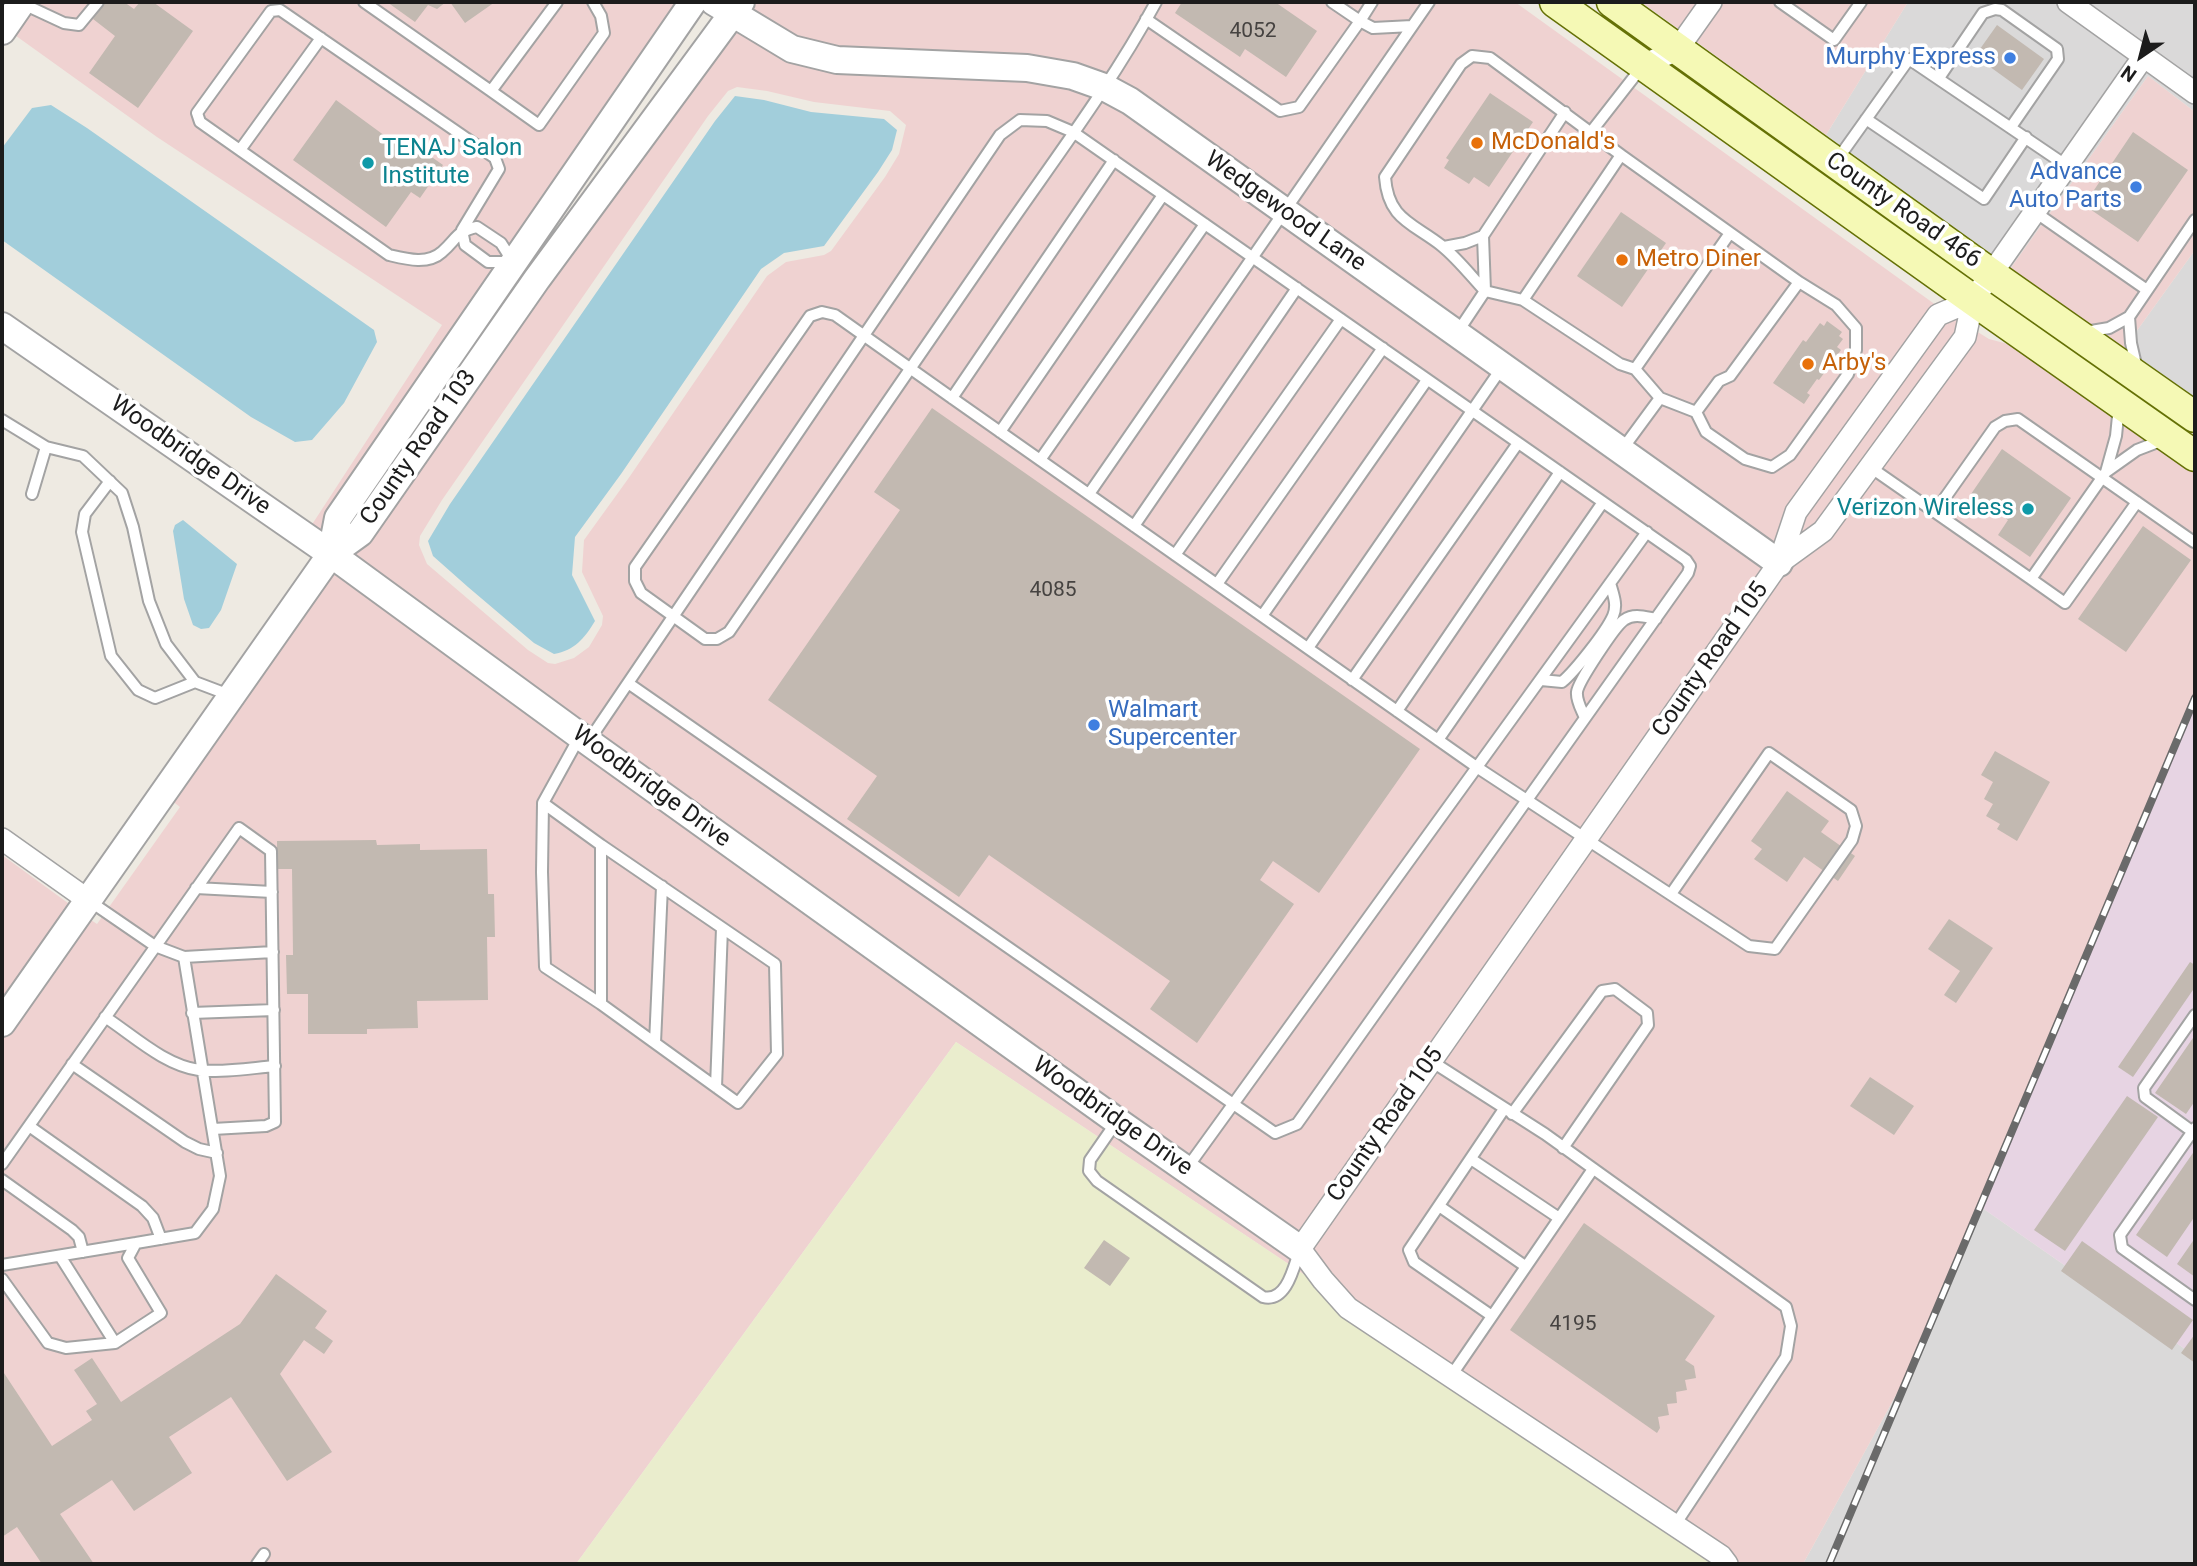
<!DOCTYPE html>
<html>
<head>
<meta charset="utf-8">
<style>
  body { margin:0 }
  #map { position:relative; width:2197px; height:1566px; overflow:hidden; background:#eeeae2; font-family:Roboto,sans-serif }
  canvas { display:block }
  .frame { position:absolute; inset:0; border:4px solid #1c1c1c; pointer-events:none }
  .north { position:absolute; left:2106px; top:21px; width:70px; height:70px; -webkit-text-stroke:5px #fff; paint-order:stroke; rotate:215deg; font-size:19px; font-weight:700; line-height:28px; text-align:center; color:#1c1c1c }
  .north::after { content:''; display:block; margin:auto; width:24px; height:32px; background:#1c1c1c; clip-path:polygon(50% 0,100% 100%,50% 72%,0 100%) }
</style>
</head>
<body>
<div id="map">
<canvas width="2197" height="1566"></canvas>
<div class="frame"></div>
<div class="north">N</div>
</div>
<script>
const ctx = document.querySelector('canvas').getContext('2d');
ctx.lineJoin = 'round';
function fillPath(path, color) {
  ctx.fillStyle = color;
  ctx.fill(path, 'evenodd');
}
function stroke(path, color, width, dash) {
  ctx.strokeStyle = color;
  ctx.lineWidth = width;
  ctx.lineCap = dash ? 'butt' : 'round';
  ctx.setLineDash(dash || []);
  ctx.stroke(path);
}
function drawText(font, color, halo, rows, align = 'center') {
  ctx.font = font + ' Roboto,sans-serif';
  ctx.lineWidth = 7;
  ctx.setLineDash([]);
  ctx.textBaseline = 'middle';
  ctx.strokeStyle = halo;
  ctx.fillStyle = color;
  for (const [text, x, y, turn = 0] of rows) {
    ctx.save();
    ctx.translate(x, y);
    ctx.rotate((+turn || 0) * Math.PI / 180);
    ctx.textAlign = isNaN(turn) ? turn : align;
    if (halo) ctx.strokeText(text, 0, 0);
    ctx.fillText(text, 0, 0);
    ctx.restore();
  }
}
fillPath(new Path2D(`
  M1908 2H2195V112L2148 76 2010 269 1826 135Z
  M2195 250V402L2123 350Z
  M1978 1205 2195 1356V1564H1803L1907 1375Z`), '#dad9d9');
fillPath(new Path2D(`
  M34 2H681L324 535 311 526 442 325 157 137 12 33Z
  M754 2H1515L1947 313 1989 339 2019 347 2195 470V692L1907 1375 1803 1564H1727L1705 1547 1284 1261 956 1042 576 1564H2V1041L88 918 97 924 180 807 171 800 333 569 1124 1111 595 733 350 553 735 29 786 59 1025 79 1137 92 840 49 797 38 748 10ZM737 87 767 91 814 102 890 111 906 125 899 154 885 177 831 251 824 255 786 262 767 276 628 479 584 540 582 572 603 616 602 625 589 647 574 658 555 664 548 663 528 650 427 564 419 545 420 536 442 500 708 116 728 91Z
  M1641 2H1908L1826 135Z
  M2148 76 2195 112V250L2123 350 2010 269Z
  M2 855 72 906 2 1006Z`), '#efd2d1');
fillPath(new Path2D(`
  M2195 692V1356L1978 1205Z`), '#e7d4e3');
fillPath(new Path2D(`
  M956 1042 1284 1261 1705 1547 1727 1564H576Z`), '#eaedcd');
fillPath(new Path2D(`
  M735 96 764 100 811 112 884 119 897 130 892 150 878 172 824 246 784 253 761 269 621 474 575 537 572 575 595 621C584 639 575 650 554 654L534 643 468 587 433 556 428 541 450 504 715 121Z
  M51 105 87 128 374 330 377 342 344 403 312 440 295 442 251 417 2 240V148L32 108Z
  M183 520 237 564 221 610 209 628 201 629 193 625 184 599 173 531 175 525Z`), '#a2cedb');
fillPath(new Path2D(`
  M105 2H124L134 9 140 2H153L193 31 138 108 89 73 115 36 93 19Z
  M387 2H446L437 9 428 5 415 22Z
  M450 2H495L465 23Z
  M1182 2H1275L1317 31 1286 77 1245 49 1240 57 1175 13Z
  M1997 25 2044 59 2022 90 1975 56Z
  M1490 93 1533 122 1489 187 1474 177 1469 184 1444 168 1449 160 1446 158Z
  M336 100 396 144 402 136 443 165 420 198 411 192 386 227 293 160Z
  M2133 132 2188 170 2138 242 2084 205Z
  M1621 212 1666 243 1622 307 1577 276Z
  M1827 321 1842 332 1839 336 1843 339 1837 347 1841 350 1819 380 1817 379 1807 393 1810 395 1804 404 1773 383 1803 340 1806 342 1820 323 1824 326Z
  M932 408 1420 749 1319 893 1273 861 1260 880 1294 904 1197 1043 1150 1009 1170 981 989 855 959 897 847 819 877 776 768 700 900 510 874 492Z
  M2002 449 2071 498 2030 557 1998 535 2008 520 1971 494Z
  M2143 526 2191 560 2126 652 2078 619Z
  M1995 751 2050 782 2017 841 1997 829 2000 824 1986 816 1993 804 1984 799 1993 782 1981 775Z
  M1787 791 1829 821 1821 832 1855 856 1838 881 1804 857 1787 882 1754 859 1762 849 1751 841Z
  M376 840 377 845 420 844V850L487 849 488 894H494L495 937H487L488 1000 417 1001 418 1028 367 1029V1034H308V994H287L286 955H293L292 869H277V841Z
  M1949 919 1993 948 1956 1003 1944 995 1960 971 1928 949Z
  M2190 962 2195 965V987L2133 1077 2118 1067Z
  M2195 1035V1101L2186 1114 2155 1093Z
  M1870 1077 1914 1106 1894 1135 1850 1106Z
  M2127 1096 2158 1117 2065 1251 2034 1230Z
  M2195 1150V1216L2167 1257 2136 1235Z
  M1584 1223 1715 1316 1685 1360 1694 1366 1696 1378 1685 1380 1687 1390 1676 1392 1677 1403 1667 1404 1669 1415 1658 1417 1660 1428 1657 1433 1510 1330Z
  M2195 1238V1277L2177 1264Z
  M1104 1240 1130 1258 1110 1286 1084 1268Z
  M2082 1241 2193 1320 2172 1350 2061 1271Z
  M276 1274 327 1311 315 1328 333 1341 324 1354 304 1340 280 1374 332 1452 287 1481 231 1397 169 1437 192 1473 134 1511 112 1480 60 1514 94 1564H42L17 1527 2 1537V1370L52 1446 92 1420 86 1411 97 1404 74 1370 92 1358 121 1402 240 1324Z
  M2195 1334V1363L2181 1353Z`), '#c2b9b1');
const service = new Path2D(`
  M364 2 491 91 557 2
  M1156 2C1110 87 1050 165 996 244 907 374 818 503 729 632L717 639H705L641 593 635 581V567L810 316 822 312 835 315 952 398 1478 768 1749 946 1775 949 1852 840 1856 826 1851 810 1769 753 1671 894
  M1332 2 1360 21 1372 2
  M1780 2 1834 40 1861 2
  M21 3 64 23 79 25 98 2
  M1146 19 1280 111 1299 107 1360 21 1373 28 1412 26
  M1939 78 1983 13 1995 9 2002 10 2057 49 2058 59 2011 127
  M491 91 539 125 604 33 601 16 593 2
  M1866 119 1984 199 2026 137
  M1020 120 1047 121 1073 132 1686 560 1690 566 1688 573 1297 1124 1275 1133 628 683 1000 135Z
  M1591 132 1641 68
  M240 150 321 38
  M1837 160 1909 59 2067 166
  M2035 212 2147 290
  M1444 247 1465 243 1483 236
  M511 262H488L465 245 462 230 499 169 495 158 280 10 271 11 197 113 200 122 389 255C406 259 428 265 442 252 458 238 455 232 477 227L501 243 513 262
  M1485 291 1483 236 1565 112
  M1523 300 1620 364 1635 369 1660 398 1696 412 1719 381 1730 376 1799 282 1621 155
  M2129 317 2195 220
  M2085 332 2109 328 2129 317 2131 343 2137 369
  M1457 333 1485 291 1523 300 1621 155 1490 58 1472 56 1461 64 1385 177C1388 220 1413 223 1442 246 1458 259 1471 276 1485 291
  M1635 369 1730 233
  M952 398 1114 160
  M2119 406 2116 436 2106 472 2137 450 2163 440
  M1696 412 1706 432 1745 459 1772 467 1790 455 1848 374 1856 350V328L1836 305 1799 282
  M2 420 46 447 83 456 122 493 133 527 149 601 166 644 195 682 232 696
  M1000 432 1163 195
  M1621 451 1660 398
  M1040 460 1205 224
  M1870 467 2031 579 2106 472
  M110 481 85 514 82 532 111 656 138 690 155 698 195 682
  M32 494 46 447
  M1089 494 1429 2
  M1935 512 1995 427 2005 421 2018 419 2194 542
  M1134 526 1297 288
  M1175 555 1341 319
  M2031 579 2065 603 2137 502
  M1217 584 1383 348
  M1262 616 1427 380
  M1308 648 1503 366
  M1352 680 1518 443
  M1541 680 1562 682C1575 671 1606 632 1613 616 1618 605 1613 594 1610 583
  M1397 711 1560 472
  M1585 718C1582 710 1576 701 1577 692 1578 682 1615 626 1624 620 1634 613 1645 617 1656 619
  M1438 740 1603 502
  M588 742 628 683
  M543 803 601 845V1004L545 967 542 872 543 803 580 736
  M196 888 272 892
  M184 957 273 952
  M601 1004 738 1103 777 1054 775 964 601 845
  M192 1013 274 1010
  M105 1017C134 1036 164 1065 199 1070 223 1073 251 1068 275 1066
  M655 1043 662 886
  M1431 1061 1545 1134 1786 1307 1791 1326 1786 1357 1675 1525
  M72 1064 185 1142 199 1149 217 1153
  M716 1087 722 928
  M1512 1114 1602 991 1615 989 1647 1013 1648 1025 1563 1148
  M1117 1121 1090 1160 1089 1171 1097 1181 1263 1297C1287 1303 1294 1266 1300 1249
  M29 1126 142 1206 153 1218 161 1239
  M2195 1128 2120 1235 2122 1248 2195 1300
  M2193 1132 2145 1097 2144 1088 2195 1015
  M1471 1159 1559 1218
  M2 1164 239 828 271 851 275 1122 266 1126 213 1129
  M1187 1168 1647 532
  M2 1180 72 1230 79 1237 83 1252
  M1439 1206 1525 1266
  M60 1256 115 1343
  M2 1265 136 1243
  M2 1279 48 1343 66 1348 115 1343 161 1313 128 1258 136 1243 195 1233 213 1209 220 1176 184 957 155 946 88 900
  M1492 1316 1414 1262 1409 1250 1504 1109
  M1451 1376 1593 1169
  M257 1564 264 1554`);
const minor = new Path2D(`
  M2068 2 2195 93
  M1643 65 1677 50 1711 2
  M1779 563 1823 531 1965 337 1973 300 2144 56
  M2 839 88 900
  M1727 1564 1721 1556 1348 1308 1323 1280 1300 1249 1779 563 1796 512 1938 315 1973 300`);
const tertiary = new Path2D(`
  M714 2 792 49 837 60 1027 68 1073 76 1104 87 1130 101 1779 563
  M2 31 22 2
  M2 326 331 554 580 736 1117 1121 1300 1249
  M331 554 338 518 693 2
  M2 1023 331 554 360 533 537 279 741 2`);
const secondary = new Path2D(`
  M1555 2 1973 300 2195 456
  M1612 2 1991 274 2195 417`);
stroke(service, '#a3a3a3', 14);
stroke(minor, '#a3a3a3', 24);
stroke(tertiary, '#a3a3a3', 30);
stroke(secondary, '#657106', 33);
stroke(service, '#fff', 10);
stroke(minor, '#fff', 21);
stroke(tertiary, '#fff', 26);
stroke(secondary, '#f5f9b5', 30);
const rail = new Path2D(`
  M1829 1564 2195 698`);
stroke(rail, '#6a6a6a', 8);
stroke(rail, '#fff', 5, [16]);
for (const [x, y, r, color] of [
  [2010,58,7,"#3f7fe0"],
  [1477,143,7,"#e8710a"],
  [368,163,7,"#0f9aa8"],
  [2136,187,7,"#3f7fe0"],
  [1622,260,7,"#e8710a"],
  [1808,364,7,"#e8710a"],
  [2028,509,7,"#0f9aa8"],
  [1094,725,7,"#3f7fe0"]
]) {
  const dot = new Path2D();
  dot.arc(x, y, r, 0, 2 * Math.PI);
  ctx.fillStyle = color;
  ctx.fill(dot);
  stroke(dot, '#fff', 2.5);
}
drawText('21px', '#464341', null, [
  ["4052",1253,32],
  ["4085",1053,591],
  ["4195",1573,1325]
]);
drawText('24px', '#366cbe', '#fff', [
  ["Murphy Express",1996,58],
  ["Advance",2122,173],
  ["Auto Parts",2122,201],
  ["Walmart",1108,711,"left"],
  ["Supercenter",1108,739,"left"]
], 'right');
drawText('24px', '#c56008', '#fff', [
  ["McDonald's",1491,143],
  ["Metro Diner",1636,260],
  ["Arby's",1822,364]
], 'left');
drawText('24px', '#0d838f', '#fff', [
  ["TENAJ Salon",382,149],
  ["Institute",382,177],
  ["Verizon Wireless",2014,509,"right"]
], 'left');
drawText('24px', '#1c1c1c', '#fff', [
  ["County Road 466",1903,211,35],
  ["Wedgewood Lane",1285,212,35],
  ["County Road 103",419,448,-55],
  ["Woodbridge Drive",190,456,35],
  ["County Road 105",1711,660,-55],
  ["Woodbridge Drive",651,787,36],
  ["Woodbridge Drive",1112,1117,35],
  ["County Road 105",1386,1125,-55]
]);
</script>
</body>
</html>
